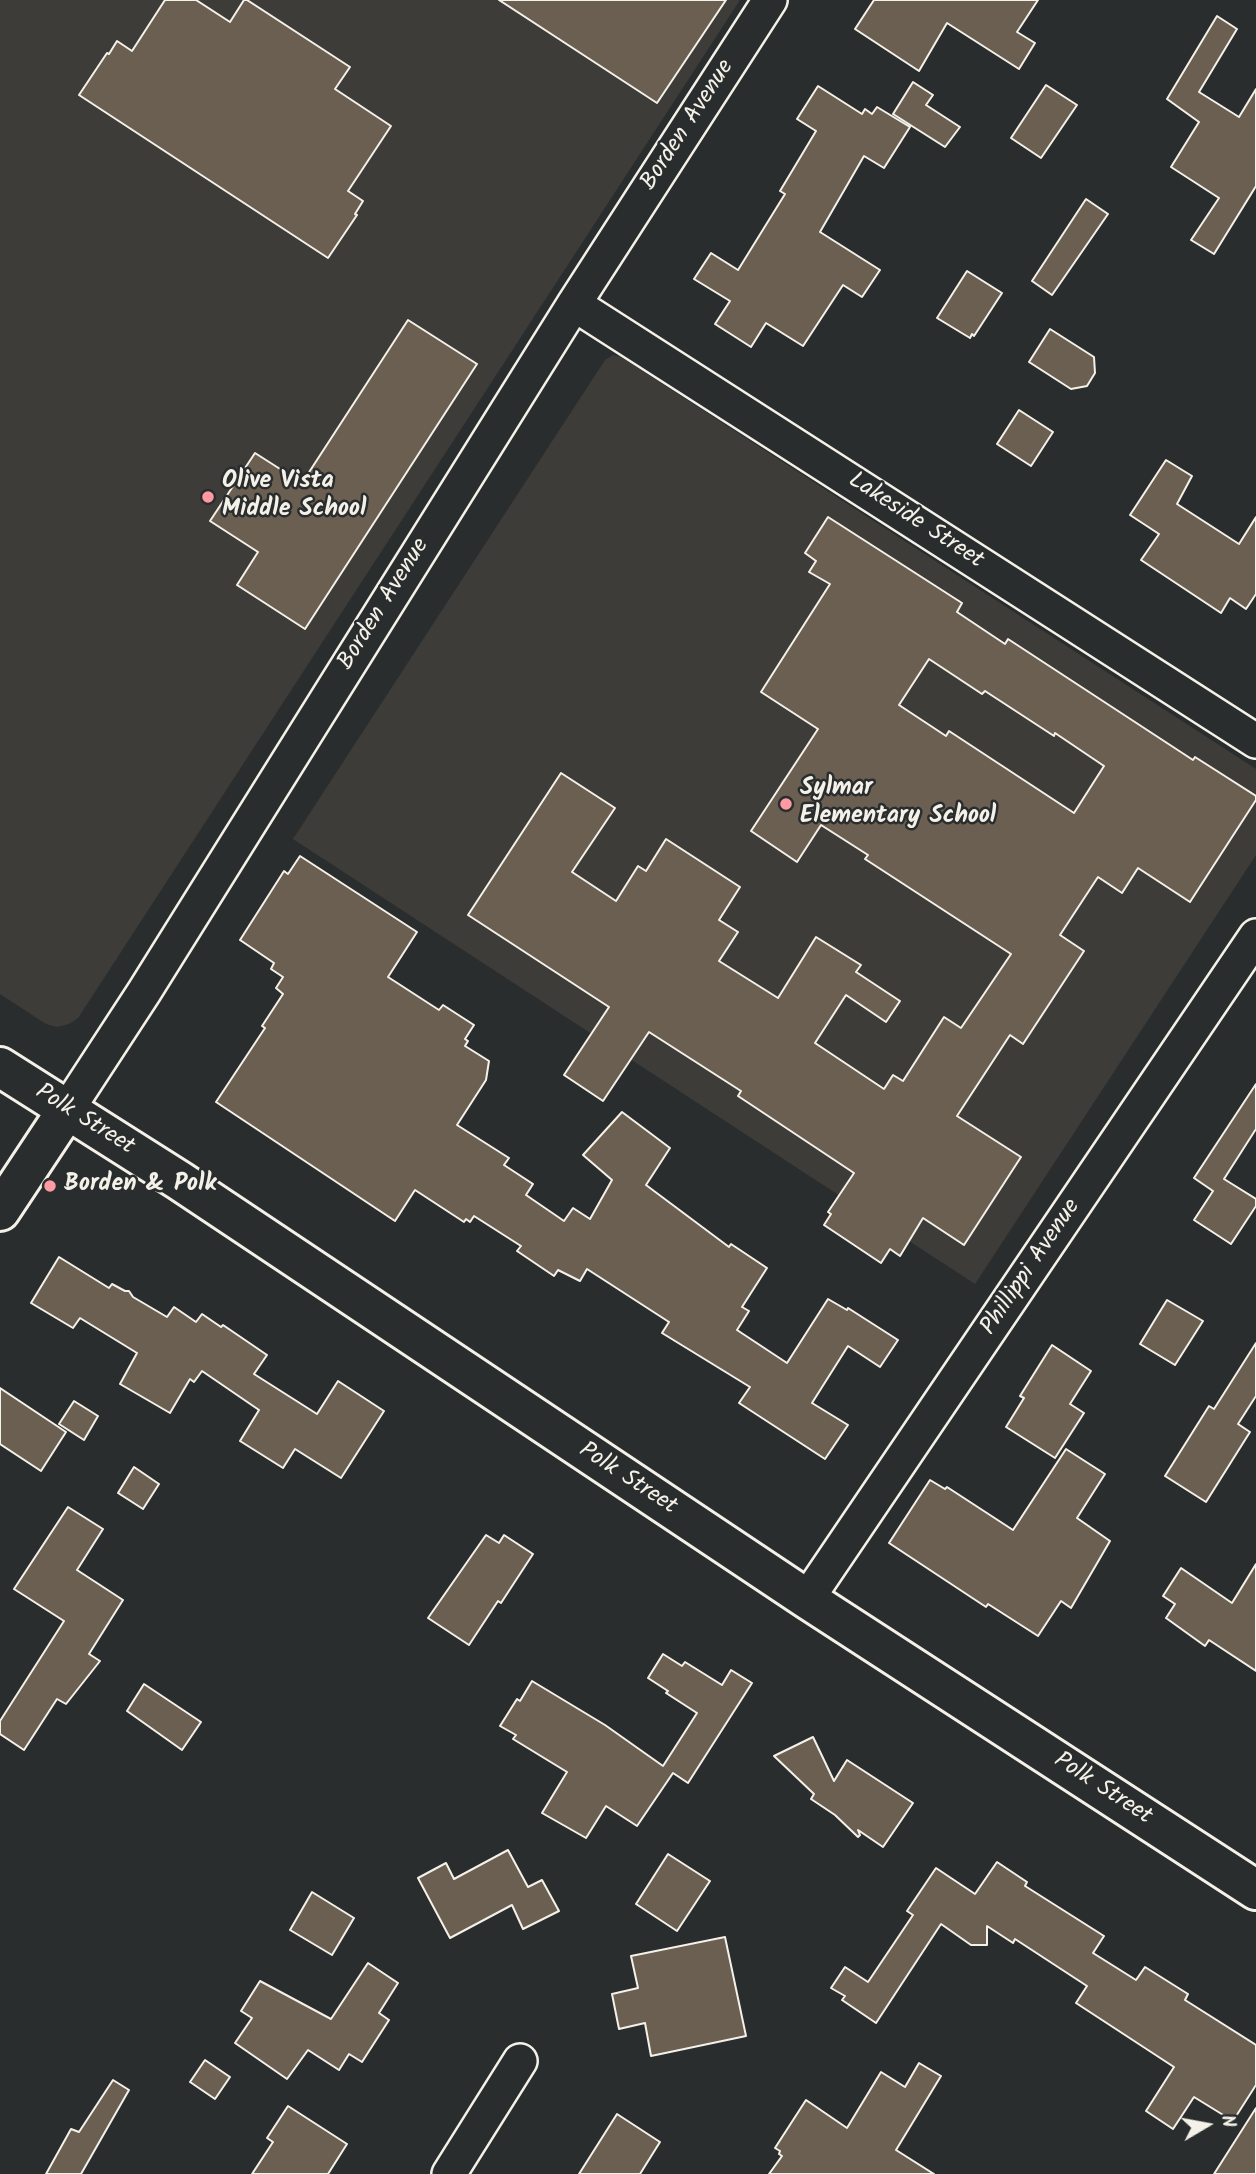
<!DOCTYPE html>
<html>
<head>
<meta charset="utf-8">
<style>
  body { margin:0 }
  #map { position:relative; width:1256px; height:2174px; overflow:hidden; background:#2a2d2e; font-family:Kalam,sans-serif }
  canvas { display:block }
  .north { position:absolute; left:1172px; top:2090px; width:70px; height:70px; -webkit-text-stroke:5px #2a2d2e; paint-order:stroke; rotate:80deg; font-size:19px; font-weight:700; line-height:28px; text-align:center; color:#f4f1e8 }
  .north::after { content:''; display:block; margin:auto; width:24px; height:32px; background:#f4f1e8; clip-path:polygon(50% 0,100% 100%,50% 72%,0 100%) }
</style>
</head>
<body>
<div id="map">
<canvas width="1256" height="2174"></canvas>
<div class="north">N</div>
</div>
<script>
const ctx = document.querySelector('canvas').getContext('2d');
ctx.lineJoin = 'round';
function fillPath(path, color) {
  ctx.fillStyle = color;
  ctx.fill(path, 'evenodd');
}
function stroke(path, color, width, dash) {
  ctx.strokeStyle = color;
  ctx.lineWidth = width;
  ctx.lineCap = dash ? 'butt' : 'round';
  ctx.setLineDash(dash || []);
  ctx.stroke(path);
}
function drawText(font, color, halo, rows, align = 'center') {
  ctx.font = font + ' Kalam,sans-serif';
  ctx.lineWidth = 5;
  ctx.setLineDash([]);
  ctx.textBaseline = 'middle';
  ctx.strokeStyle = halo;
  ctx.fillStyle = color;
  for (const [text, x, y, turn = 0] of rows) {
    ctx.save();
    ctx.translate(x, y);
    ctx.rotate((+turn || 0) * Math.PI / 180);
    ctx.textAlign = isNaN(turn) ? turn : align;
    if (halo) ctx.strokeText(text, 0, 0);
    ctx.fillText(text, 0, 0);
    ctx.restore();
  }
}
fillPath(new Path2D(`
  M0 0H740L78 1018 69 1024 57 1027 46 1024 0 994Z
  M613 355 621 357 1256 769V855L975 1284 293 839 605 360Z`), '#3e3c39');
const building = new Path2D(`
  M165 0H196L230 22 244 0H247L350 67 335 89 391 126 348 191 363 201 355 214 357 215 328 258 79 95 107 53 109 54 117 41 132 51Z
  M499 0H726L657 103Z
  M874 0H1038L1017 32 1035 43 1019 69 947 23 919 71 855 29Z
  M1217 16 1237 29 1199 92 1239 117 1256 89V186L1214 254 1191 240 1219 198 1171 167 1199 122 1167 99Z
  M913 82 933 95 926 105 960 127 945 147 893 114Z
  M1046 85 1077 105 1041 158 1011 138Z
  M818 86 862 114 865 109 872 114 877 107 910 127 884 168 864 156 820 232 880 270 862 297 843 285 803 346 766 323 751 347 715 324 730 301 694 279 711 253 738 270 785 194 780 191 816 131 797 119Z
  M1086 199 1108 214 1052 295 1032 281Z
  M967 271 1002 293 974 336 972 334 970 338 937 318Z
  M408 320 477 364 305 629 237 585 258 552 210 521 255 453 302 483Z
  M1050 329 1094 357 1095 373 1087 386 1071 389 1029 362Z
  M1019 410 1053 432 1031 466 997 444Z
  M1166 460 1192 476 1177 504 1239 544 1256 517V594L1246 609 1230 598 1221 613 1141 560 1159 534 1130 515Z
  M828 517 962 603 957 612 1005 644 1008 639 1193 760 1195 757 1256 796V800L1190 902 1138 868 1122 893 1098 877 1060 935 1084 951 1023 1044 1010 1035 957 1116 1021 1157 964 1245 923 1218 900 1256 890 1249 881 1263 824 1225 831 1214 828 1212 854 1173 738 1096 741 1091 649 1032 603 1101 564 1075 609 1007 468 915 561 773 615 808 572 872 616 901 638 866 646 871 666 839 740 887 719 920 738 932 719 961 778 998 816 937 861 965 856 972 900 1001 886 1022 846 995 815 1043 884 1089 893 1075 903 1081 944 1017 961 1028 1011 954 865 859 868 855 821 825 797 862 751 831 818 729 761 692 830 584 809 572 816 561 805 553ZM929 659 982 694 985 691 1054 736 1055 733 1104 766 1074 813 949 731 946 736 899 705Z
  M300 856 417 932 388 977 439 1010 443 1005 474 1025 465 1039 468 1041 465 1046 489 1061 486 1080 457 1125 509 1158 504 1165 533 1184 526 1195 564 1221 573 1208 590 1219 612 1180 583 1155 622 1112 670 1148 646 1185 729 1247 731 1244 767 1268 742 1307 749 1311 737 1330 787 1363 828 1299 847 1310 848 1308 898 1340 880 1367 848 1346 812 1403 848 1425 825 1459 739 1403 750 1387 662 1333 669 1322 587 1269 580 1281 558 1270 554 1276 517 1251 521 1246 474 1216 470 1222 466 1219 464 1222 415 1190 395 1221 216 1102 265 1028 262 1026 283 994 276 988 283 977 271 969 274 963 240 940 284 871 288 874Z
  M1256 1084V1129L1224 1179 1256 1199V1206L1231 1244 1194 1220 1213 1191 1194 1178Z
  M59 1257 109 1288 112 1284 125 1291H129L133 1297 167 1317 174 1307 196 1322 202 1314 221 1327 223 1325 267 1355 254 1374 317 1414 338 1381 384 1411 341 1478 295 1449 283 1468 240 1441 259 1410 202 1371 194 1382 190 1379 170 1413 120 1384 137 1353 80 1318 73 1328 31 1303Z
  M1167 1300 1203 1321 1175 1365 1140 1344Z
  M1256 1343V1396L1238 1424 1250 1432 1206 1502 1165 1476 1209 1406 1214 1409Z
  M1052 1345 1091 1371 1070 1404 1084 1413 1055 1458 1006 1427 1024 1398 1020 1396Z
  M0 1388 66 1432 41 1471 0 1444Z
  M74 1401 98 1416 84 1440 59 1424Z
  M1066 1449 1105 1474 1077 1518 1110 1541 1071 1608 1061 1601 1038 1636 988 1604 986 1607 889 1543 930 1480 945 1489 947 1487 1013 1530Z
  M134 1467 159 1484 143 1509 118 1493Z
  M68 1507 103 1529 77 1570 123 1600 89 1654 100 1661 66 1704 57 1699 24 1750 0 1734V1721L64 1621 14 1589Z
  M486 1535 499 1543 504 1535 533 1554 501 1603 498 1601 469 1645 428 1618Z
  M1256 1564V1671L1209 1640 1205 1646 1166 1618 1175 1604 1163 1596 1181 1568 1232 1603Z
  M663 1654 682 1666 685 1662 722 1685 731 1670 752 1683 688 1783 673 1773 637 1826 606 1806 586 1838 542 1813 567 1772 513 1739 516 1735 500 1726 517 1699 520 1701 532 1681 605 1725 663 1766 697 1713 666 1693 668 1691 648 1678Z
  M144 1684 201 1722 182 1750 127 1711Z
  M813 1737 834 1781 847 1760 913 1803 883 1847 858 1830 860 1835 858 1837 835 1815 811 1799 814 1794 774 1756Z
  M508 1850 528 1887 542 1880 559 1911 523 1929 512 1905 450 1938 418 1878 446 1863 454 1879Z
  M668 1854 710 1881 677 1931 636 1904Z
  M997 1862 1027 1882 1025 1886 1104 1936 1093 1953 1136 1980 1145 1967 1188 1994 1185 2000 1256 2045V2085L1233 2121 1194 2097 1173 2129 1146 2111 1174 2067 1076 2003 1087 1986 1015 1939 1013 1943 987 1926V1945H971L941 1924 876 2023 842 2000 845 1996 831 1988 845 1967 868 1982 913 1915 907 1911 936 1868 975 1894Z
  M312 1892 354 1918 332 1955 290 1930Z
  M725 1937 746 2036 651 2056 645 2023 619 2029 612 1994 638 1988 631 1956Z
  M368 1963 398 1983 379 2013 389 2020 362 2062 349 2054 339 2070 308 2050 287 2079 235 2043 252 2018 241 2011 260 1981 331 2019Z
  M205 2060 230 2077 215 2099 190 2082Z
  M919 2063 941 2076 896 2150 934 2174H769L782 2156 779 2154 780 2151 775 2148 806 2100 847 2128 881 2072 905 2087Z
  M113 2080 129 2090 81 2174H46L71 2129 79 2132Z
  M288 2106 347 2144 328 2174H252L273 2142 267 2138Z
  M1256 2108V2174H1214Z
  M617 2114 660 2142 640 2174H579Z`);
fillPath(building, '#6b5f52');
stroke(building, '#f4f1e8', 2);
const minor = new Path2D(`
  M574 304 1256 741
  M67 1110 144 992 574 304 770 0
  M807 1599 1256 936
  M449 2174 520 2061`);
const tertiary = new Path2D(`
  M0 1211 67 1110`);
const primary = new Path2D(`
  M0 1067 180 1181 807 1599 1256 1890`);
stroke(minor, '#f4f1e8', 38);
stroke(tertiary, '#f4f1e8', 44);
stroke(primary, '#f4f1e8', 44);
stroke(minor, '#2a2d2e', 33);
stroke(tertiary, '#2a2d2e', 38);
stroke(primary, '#2a2d2e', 38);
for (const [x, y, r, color] of [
  [208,497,7,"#ff9aa2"],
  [786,804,7,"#ff9aa2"],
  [50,1186,7,"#ff9aa2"]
]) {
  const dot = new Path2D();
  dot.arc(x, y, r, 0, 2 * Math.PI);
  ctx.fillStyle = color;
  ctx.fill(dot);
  stroke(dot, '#2a2d2e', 2.5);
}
drawText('24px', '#f4f1e8', '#2a2d2e', [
  ["Borden Avenue",689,126,-57],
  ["Lakeside Street",915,522,33],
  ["Borden Avenue",385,605,-58],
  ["Polk Street",84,1121,32],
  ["Phillippi Avenue",1032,1268,-56],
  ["Polk Street",627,1480,33],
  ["Polk Street",1102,1790,33]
]);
drawText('bold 24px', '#f4f1e8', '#2a2d2e', [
  ["Olive Vista",222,483],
  ["Middle School",222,511],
  ["Sylmar",800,790],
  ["Elementary School",800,818],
  ["Borden & Polk",64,1186]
], 'left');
</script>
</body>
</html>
